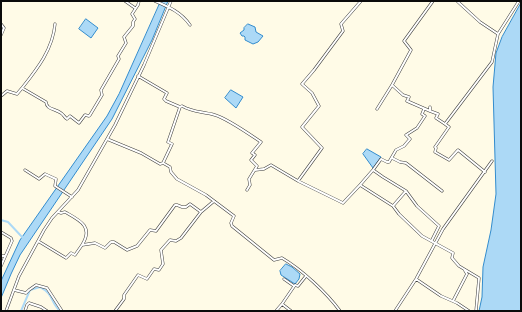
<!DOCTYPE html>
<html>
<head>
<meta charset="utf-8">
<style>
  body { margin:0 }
  #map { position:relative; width:522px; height:312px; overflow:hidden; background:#fffbe7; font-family:"Zilla Slab",serif }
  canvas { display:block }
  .frame { position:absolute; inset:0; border:2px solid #0a0a0a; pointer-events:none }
</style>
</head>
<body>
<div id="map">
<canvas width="522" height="312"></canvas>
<div class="frame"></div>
</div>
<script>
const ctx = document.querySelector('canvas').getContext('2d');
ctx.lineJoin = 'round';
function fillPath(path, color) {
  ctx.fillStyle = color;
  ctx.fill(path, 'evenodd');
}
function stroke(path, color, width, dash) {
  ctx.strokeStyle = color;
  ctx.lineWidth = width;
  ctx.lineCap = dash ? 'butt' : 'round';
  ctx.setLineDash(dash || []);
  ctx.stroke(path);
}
const water = new Path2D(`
  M161 1H168L152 40 112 119 20 255 11 274 1 298V281L20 240 107 116 119 94Z
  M521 3V311H479L482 297 483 267 491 230 496 194 493 87 496 53 502 37Z
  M86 19 98 28 91 38 79 29Z
  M248 24 255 27 256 32 263 36 258 42 253 44 245 40V37L244 36H242L240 33 244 30V28Z
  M231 90 243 97 236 108 225 98Z
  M367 149 381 157 373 168 363 154Z
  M286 264 292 267 300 274 299 279 295 284 281 275 280 271Z`);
fillPath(water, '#acd9f6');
stroke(water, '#338ccd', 1);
stroke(new Path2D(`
  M1 220 8 222 23 238
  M21 311 30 290 40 287C54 294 50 302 60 311`), '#acd9f6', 2);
const minor = new Path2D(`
  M125 1 135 8
  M155 1C169 7 181 12 190 25
  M457 1 480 22 498 34
  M1 24 4 28 1 35
  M138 76 167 93 164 99 166 101 180 107 168 142 172 144 163 163
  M392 85 411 50 404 41 433 1
  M22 88C37 69 53 49 55 24
  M1 96 7 91 17 94 22 88 46 102C47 110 54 108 61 113 64 115 64 117 67 119L70 116 79 123 85 115 89 116 90 115 102 95 101 90 119 59 118 56 126 43 124 37 133 26V22L135 19 132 14 138 5 139 1
  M180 107 182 106C194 113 203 111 215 115 228 119 249 134 261 142L252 153 255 155 251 160 257 166 249 179 250 185 247 190
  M430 107V111L438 114 436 118 445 124
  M377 109 392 85 403 95 409 97 407 101 430 111
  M107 139 141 153 160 164 163 163 170 167 171 172 177 179 206 195 234 216 231 223 232 226 274 260 282 258C301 269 327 293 340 311
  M392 158 400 162 406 163 442 191
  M25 170 39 179 45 174 56 179 55 186 72 197
  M255 170 264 169 271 165 298 181 343 203 360 185 393 206 399 214 422 236 453 253 452 258 459 266 479 278 476 311
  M373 170 381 159 387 162H389L396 150 404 146 410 139 406 135 417 128 425 116 422 114 424 109
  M485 172 458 150 449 160 435 152 436 148 435 147 449 127 445 124 492 62 498 34 519 1
  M298 181 322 148 302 127 319 106 312 93 302 84 314 70 343 31 341 24 361 1
  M360 185 373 170 383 177 406 191 393 206
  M406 191 417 206 439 226 432 240
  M58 212 61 213 65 212C79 220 94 226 82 245L95 243 105 248 111 242H114L127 250 137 246 150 230 156 231 175 205H177L182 207H186L190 204 201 212
  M1 232 11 238 12 241 1 266
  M38 241 66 258 71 253 75 255 82 245
  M1 256H5
  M284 279 294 286
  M416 279 441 296 457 303 469 311
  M14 290 26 293 29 290 36 285 47 288 62 311
  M453 301 467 274 464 269
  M282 304 295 285 298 286 306 276
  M6 311 19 276 44 230 52 218 78 190 115 125 144 65 171 1
  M25 311 27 305 29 303 41 307 47 311
  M115 311 124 299V295L138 275 147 279 154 269 159 270 163 264 161 250 170 240 176 241 181 238 201 212 214 201
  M276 311 282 304 291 311
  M395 311 416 279 443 229 492 161`);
stroke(minor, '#3d3d3d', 3);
stroke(minor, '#fff', 2);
</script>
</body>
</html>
